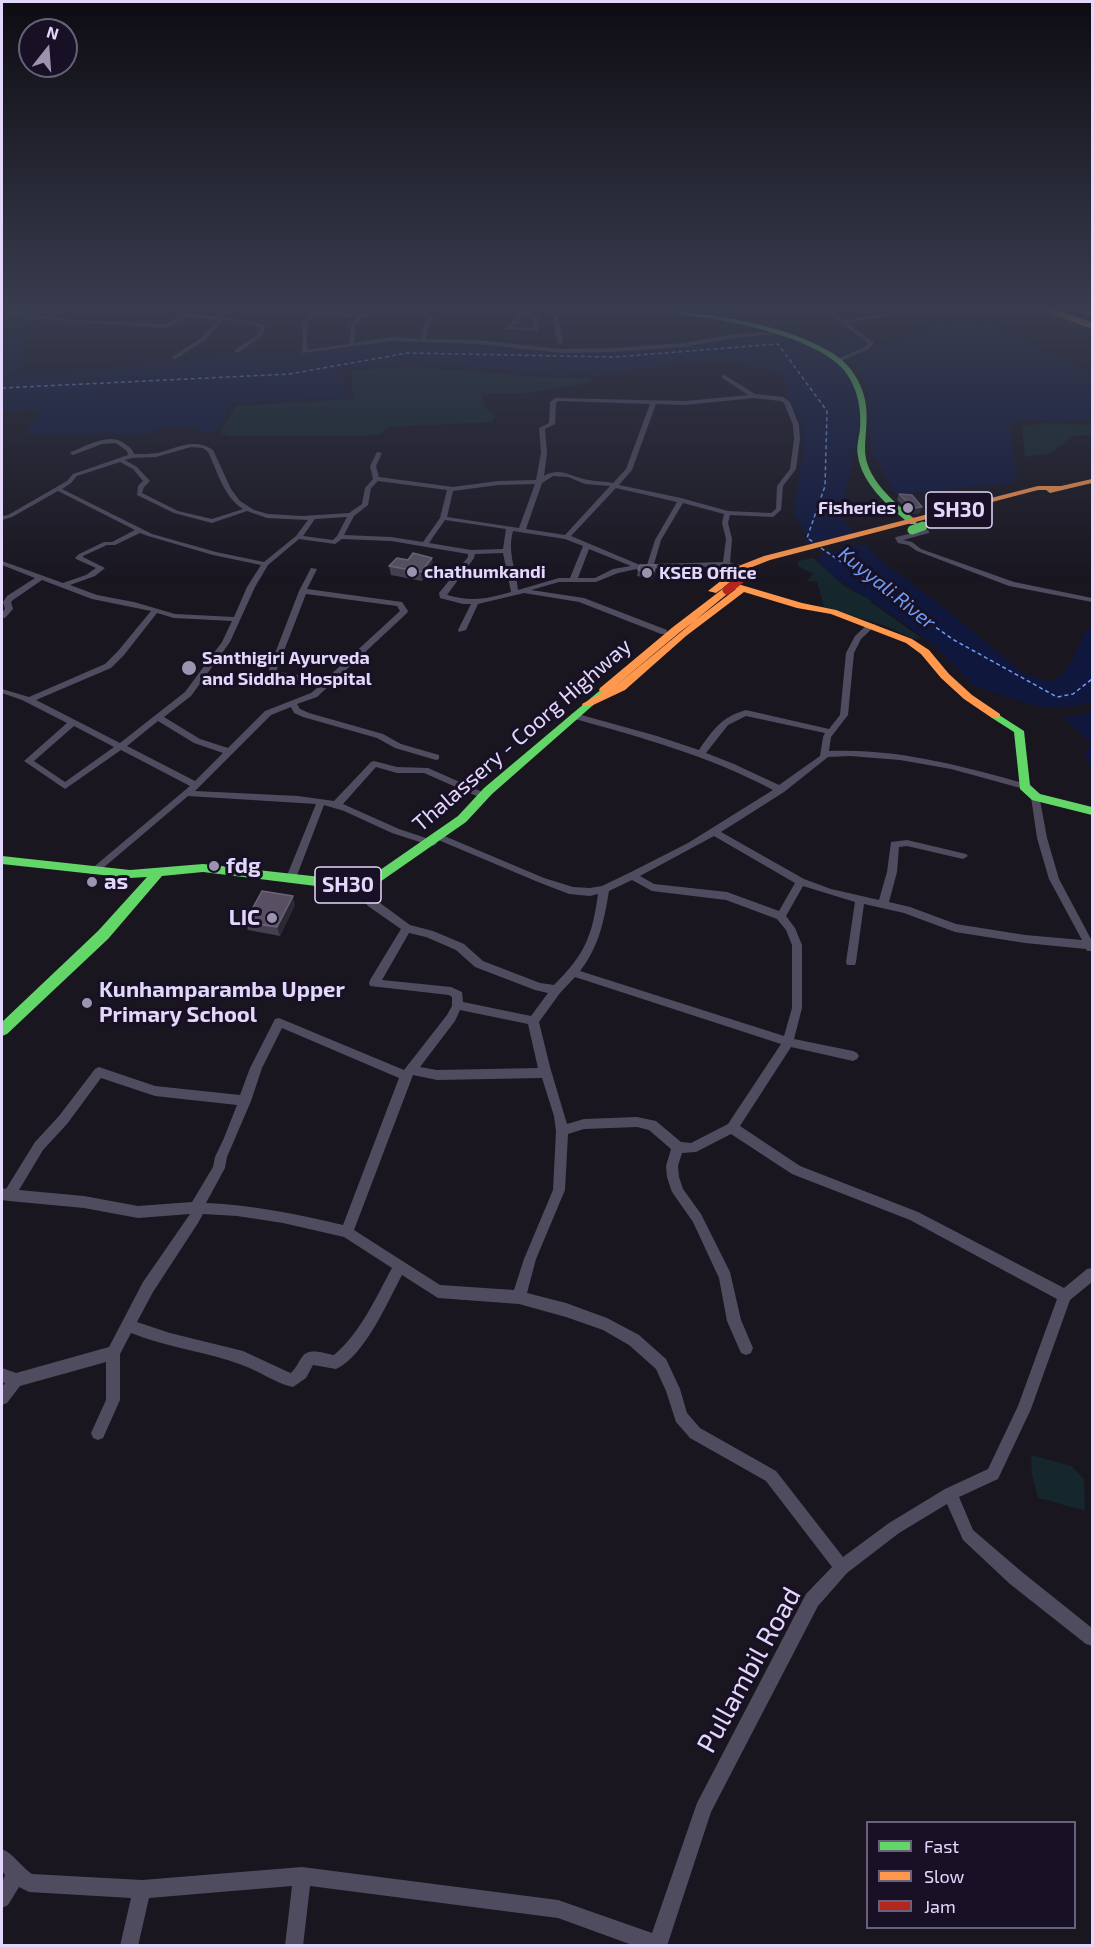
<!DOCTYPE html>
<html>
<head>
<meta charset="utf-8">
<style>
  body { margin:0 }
  #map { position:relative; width:1094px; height:1947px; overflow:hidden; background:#191620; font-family:"Exo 2",sans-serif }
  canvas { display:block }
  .frame { position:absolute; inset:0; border:3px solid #e3d8fc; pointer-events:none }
  .legend { position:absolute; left:866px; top:1821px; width:210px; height:108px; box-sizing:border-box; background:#181125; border:2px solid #69617b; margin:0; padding:8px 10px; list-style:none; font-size:18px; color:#e3d8fc }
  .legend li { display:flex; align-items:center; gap:12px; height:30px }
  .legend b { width:30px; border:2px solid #69617b }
  .north { position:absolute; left:18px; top:18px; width:60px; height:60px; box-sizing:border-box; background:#181125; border:2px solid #69617b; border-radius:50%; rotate:17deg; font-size:16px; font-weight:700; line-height:24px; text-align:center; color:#e3d8fc }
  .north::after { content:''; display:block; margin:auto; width:21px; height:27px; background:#9c94af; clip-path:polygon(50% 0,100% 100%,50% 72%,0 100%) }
</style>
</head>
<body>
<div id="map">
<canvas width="1094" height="1947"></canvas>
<div class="frame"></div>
<ul class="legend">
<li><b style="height:8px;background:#63d668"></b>Fast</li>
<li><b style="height:8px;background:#ff974d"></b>Slow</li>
<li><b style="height:8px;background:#b3261e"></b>Jam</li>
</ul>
<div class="north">N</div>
</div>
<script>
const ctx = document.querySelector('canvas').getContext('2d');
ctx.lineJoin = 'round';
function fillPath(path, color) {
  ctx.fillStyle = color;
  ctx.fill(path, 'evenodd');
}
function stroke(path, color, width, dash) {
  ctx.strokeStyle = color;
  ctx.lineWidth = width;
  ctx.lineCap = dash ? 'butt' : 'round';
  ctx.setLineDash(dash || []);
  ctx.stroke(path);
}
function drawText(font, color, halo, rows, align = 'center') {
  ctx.font = font + ' "Exo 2",sans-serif';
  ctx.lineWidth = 6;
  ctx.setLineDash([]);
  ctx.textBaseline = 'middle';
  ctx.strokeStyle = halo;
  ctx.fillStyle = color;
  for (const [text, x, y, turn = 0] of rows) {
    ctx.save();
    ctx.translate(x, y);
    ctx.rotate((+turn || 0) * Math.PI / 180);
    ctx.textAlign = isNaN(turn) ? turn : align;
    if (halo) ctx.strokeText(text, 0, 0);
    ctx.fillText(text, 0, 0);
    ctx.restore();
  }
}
fillPath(new Path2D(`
  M413 367 538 377 589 378 593 382 526 393 482 394 484 406 495 417 491 422 387 427 380 434 364 436H228L220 432 236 406 353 399 351 370Z
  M1044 423 1092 425V435L1074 436 1051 453 1025 457 1022 427Z
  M813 558 846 587 871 600V602L921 638 914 639 886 626 824 607 817 582 807 581 813 574 798 566V561Z
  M1031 1455 1071 1466 1084 1479 1085 1510C1069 1508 1055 1501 1038 1498L1032 1474Z`), '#15272c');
fillPath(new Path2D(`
  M2 313V314L37 318 26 328H2Z
  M963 320 985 321 1092 375V420H1017L1010 426 1017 477 1011 483 896 495 871 452 869 402 865 383 860 372 849 360 945 321Z
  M2 333 24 336 27 352 19 373 2 374Z
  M753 335C795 336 845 351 857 396 858 402 861 408 860 414 858 450 844 483 842 519L879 559 952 614 1023 673 1051 682C1081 663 1073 643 1092 625V703L1058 708 1031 705 974 686 933 644 871 600 838 580 818 562 821 554 804 544 807 538 794 512 803 452 801 422 793 410 783 378 771 371 722 360 634 369 623 375 561 376 459 366 410 365 338 368 349 398 232 403 216 432 199 433 198 427 157 428 152 433H25L41 412 30 410 2 411V377L175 362 181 359 215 355 304 353 375 343 471 344 542 352 574 353 695 345Z
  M857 335 869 344 842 357 814 343 834 341Z
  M1092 710V771L1085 754 1091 744 1063 717 1079 716Z`), '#10173d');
fillPath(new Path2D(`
  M856 532 829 545 862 538 868 543 817 555 802 545Z`), '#191620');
stroke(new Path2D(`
  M2 329H30L48 310`), '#10173d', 1.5);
stroke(new Path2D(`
  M2 388 290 374 407 353 614 357 778 344 827 411 825 486 807 538 815 543
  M821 548 954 640 1057 697 1073 694 1092 679`), '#6f9bf3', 1.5, [4, 3]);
fillPath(new Path2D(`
  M224 310H229L220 317 248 321 266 326 261 337 239 352H235V350L257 335 261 328 247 323 223 320 205 340 174 360 172 357 201 338 218 320 186 317 167 328 72 322 2 313V311L72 320 166 324 185 314 215 316Z
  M315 310H319L318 312 360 315 396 310 399 312 429 315 433 319 428 328 426 339 477 340 561 349 613 348 684 343 734 334 772 332 775 334 734 338 684 347 613 352 561 353 477 344 391 341 302 353 303 323ZM393 312 427 317 429 319 422 328 421 339 391 337 354 343 355 325 362 317ZM315 315 356 317 351 325 349 344 307 350V323Z
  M525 310H529L527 313 538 316V331L506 329V327ZM524 315 534 317 533 328 512 327Z
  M560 310H564L558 318 563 342 560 344 557 342 553 318Z
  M825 310H830L844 320 902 312 904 313 847 323 874 343 869 349 839 362 837 359 865 347 868 343Z
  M723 374 755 394 783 397 790 402 799 425 800 439 796 469 783 486 781 510 773 517 730 515 728 523 732 539 730 563 746 566V568L726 566 637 569 618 573 596 582H559L531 590 584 598 667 630V634H661L579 602 524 593 478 604 466 630 459 632 458 630 471 604H463L440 598 439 593 468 557V554L391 541 342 539 335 544 299 539 268 565 255 587 230 642 191 696 164 717 200 739 228 748 265 711 311 693 322 684 271 676 269 669 299 591 311 568 317 569 307 589 402 602 408 611 407 613 317 697 297 704 300 709 309 713 383 734 401 744 439 755V759L436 760 395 748 377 738 303 717 294 713 291 707 271 715 195 791 298 796 334 801 371 762 374 761 397 767 428 768 487 794 488 796 487 798H481L424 773H397L376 767 343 804 399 829 435 841 437 843 435 845 432 846 392 833 344 811 324 805 296 878 291 882 286 878 316 804 188 796 96 874H90L88 872 90 870 190 786 121 750 65 789 24 761 67 723 22 700 2 693V689L29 697 105 664 118 651 151 611 92 599 42 580 13 600 11 602 13 609 5 618H2V612L5 609 3 602 7 596 35 578 2 565V561L63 583 86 575 96 568 76 559 75 558 79 554 104 542H112L135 530 58 491 12 517 2 520V516L8 515 67 481 73 474 128 455 127 451 116 443 102 444 73 455 70 453 71 452C86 446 109 432 124 443 129 447 132 448 134 454 142 454 150 454 158 453 177 448 194 437 213 450L231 489 240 501 254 510 268 514 302 516 349 513 362 504 365 488 373 479 370 466 377 452 382 453 376 466 379 477 453 487 498 481 536 480 541 453 539 428 549 423 550 402 555 398 685 401 748 395 721 377ZM754 398 781 401 784 403 793 425 794 439 790 469 777 486 776 509 771 513 728 511 681 498 619 485 632 470 656 404 685 405ZM558 401 650 404 626 469 613 483C605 481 597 482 589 480 572 478 561 466 544 476L547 453 545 429 555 424 556 403ZM191 447 203 448 208 452C218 472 223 496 243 509L212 519 178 511 142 493 144 487 150 481 137 467 125 460 132 458 156 457ZM120 462 133 469 143 481 138 486 137 495 174 513 212 523 247 511 267 518 308 520 296 536 264 562 216 552 152 534 62 489 71 483 77 476ZM553 476 568 477 585 484 610 486 565 535 526 529 542 483ZM378 481 447 490 440 518 423 542 391 537 344 535 354 516 368 505 371 488ZM535 484 519 528 447 517 453 491 498 485ZM616 488 677 502 655 540 647 565H640L571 536ZM683 503 724 514 722 523 726 539 723 562 654 564 661 540ZM347 517 337 536 333 540 303 536 315 519ZM445 520 506 529 503 549 471 550 429 543ZM513 531 565 539 583 546 570 578H559L518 590C516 569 507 552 513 531ZM140 533 148 536 213 555 261 565 247 587 234 617 175 614 134 602 97 595 70 585 95 576 105 568 83 557V556L107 545H115ZM589 549 631 566 613 569 595 578H578ZM475 554 503 553 511 592C487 599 471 602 447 595L474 558ZM306 594 397 606 400 611 326 679 278 672 277 669ZM157 613 174 618 232 621 222 642 185 692 120 743 36 700 111 668 124 655ZM158 721 194 743 223 753 195 781 127 746ZM74 726 114 747 65 782 34 761Z
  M916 522 929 531V533L903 540 912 542 921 549 1014 582 1092 598V602L1009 586 917 551 908 545 898 543 895 538 896 537 921 531 913 524Z
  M869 623 876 625 861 639 854 653 848 715 831 737 829 751C897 748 962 766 1027 784V788L1024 789 951 769 900 760 850 756 828 757 784 792 721 832 804 879 831 889 879 900 887 872 891 842 907 840 966 854 968 856 963 859 907 846 899 847 897 872 889 902 910 907 956 924 1025 935 1082 940 1049 879 1037 838 1031 797 1033 795H1039L1047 838 1059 879 1092 941V951H1087L1086 949 1025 943 955 932 904 913 864 904 856 962 855 965H847L846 962 855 902 803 886 786 916 795 928 802 945V1008L794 1039 853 1051 857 1053 859 1056 857 1059 853 1061 791 1047 740 1126 800 1166 918 1212 1064 1288 1087 1269 1092 1268V1282L1070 1300 1031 1409 998 1479 959 1497 973 1530 1022 1572 1092 1628V1646L1086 1644 1010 1584 963 1540 947 1504 899 1533 847 1573 818 1606 711 1812 667 1946H635L558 1918 310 1886 303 1946H285L292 1886 149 1898 138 1946H120L131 1898 29 1892 19 1887 8 1905 2 1908V1882L5 1875 2 1871V1849C14 1854 21 1867 32 1874L142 1880 302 1867 558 1900 652 1933 697 1803 806 1594 832 1567 766 1481 690 1438 676 1422 666 1391 656 1369 629 1345 603 1330 566 1317 519 1304 438 1298 402 1275C388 1301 364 1357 336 1369L313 1365 306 1378 293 1387C274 1383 260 1371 242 1365 206 1351 167 1348 131 1333L120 1354V1400L103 1438 98 1440 93 1438 91 1433 106 1400V1362L20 1386 7 1403 2 1405V1387L5 1383 2 1382V1368L16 1373 109 1347 143 1282 190 1214 138 1218 84 1208 9 1201 2 1200V1188L6 1189 35 1142 59 1116 95 1069 99 1067 155 1086 240 1095 250 1068 275 1019 279 1018 404 1070 447 1015 452 1006V997L449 995 370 986 369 983 370 980 401 929 368 906 354 888 352 885 354 882H360L376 900 410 925 433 931 464 944 483 961 540 983 554 985C585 954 592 937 598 894L590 896 569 894 538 882 436 839 434 837 436 835H442L544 878 573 887 590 888 602 886 631 872 688 843 773 790C709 756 641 737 571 718V714L574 713 657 736 699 750C713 730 721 717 746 710L829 729 840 715 846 653 855 636ZM746 716 825 733 823 737 820 756 779 785 734 764 706 753 728 725ZM714 836 795 883 779 911 727 892 654 884 640 876ZM632 880 652 891 726 900 777 919 786 930 792 945V1008L784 1036 580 971C599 947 604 921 609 891ZM409 933 426 937 456 950 475 967 535 990 548 993 531 1016 463 1002 462 992 451 987 382 980ZM575 977 781 1044 728 1124 691 1143 681 1142 656 1121 637 1117 584 1119 567 1124 550 1067 539 1022 560 993ZM460 1010 528 1024 538 1068 437 1070 420 1067 455 1021ZM282 1028 399 1078 343 1225C297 1214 253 1205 206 1203L225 1168 227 1157 251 1101 262 1068ZM413 1075 437 1080 542 1078 554 1116 556 1131 553 1190 524 1259 514 1290 440 1285 354 1230ZM101 1078 155 1096 237 1105 224 1138 215 1157 213 1167 192 1202 138 1206 84 1196 19 1190 43 1150 67 1124ZM637 1127 649 1130 671 1149 666 1166 667 1177 672 1192 693 1222 719 1278 727 1321 741 1353 746 1355 751 1353 753 1348 741 1320 730 1272 701 1214 683 1189 679 1177 678 1166 682 1153 696 1152 731 1134 792 1174 910 1220 1057 1299 1018 1406 988 1469 945 1489 889 1523 843 1557 776 1471 700 1428 687 1413 680 1389 666 1359 639 1335 607 1318 566 1303 527 1293 536 1259 565 1190 568 1134 584 1129ZM203 1214 237 1216 283 1223 344 1237 392 1268C375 1299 361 1332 334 1355 324 1353 308 1347 302 1357 298 1363 296 1368 291 1373L286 1371 243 1351 170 1333 137 1322 153 1292 198 1223Z`), '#504c60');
fillPath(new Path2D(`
  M672 310C679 309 686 312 694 313 740 319 794 329 834 354 846 362 855 373 860 385 870 406 866 425 865 448 864 478 895 503 916 520V524H910C889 507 862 484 858 456 856 447 859 438 860 429 862 406 856 382 840 366 813 340 752 326 716 319 702 316 685 318 672 310Z
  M1074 310H1082L1092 313V317Z
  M604 687 609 690 608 692 492 794 466 822 377 884 348 890 203 872 162 876 108 939 7 1034 2 1036V1022L98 931 147 877 130 878 2 864V856L130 870 203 864 348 880 370 877 458 816 484 788Z
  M996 713 1024 731 1030 785 1040 794 1092 807V815L1032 800 1020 789 1014 732 992 718V714Z`), '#63d668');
fillPath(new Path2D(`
  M1041 310H1057L1092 322V329Z
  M1092 479V483L1050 493 1046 490H1038L770 560 747 569 731 582 802 603 836 610 912 639 929 650 949 674 972 695 1000 714V718H992L964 699 941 678 921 654 906 643 831 614 797 608 744 592 686 636 625 690 591 706H583L582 704 602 693 599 690 600 688 673 627 724 588 732 590 613 688 680 632 736 589 726 586 716 593 708 591 741 565 764 556 1038 486H1061Z`), '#ff974d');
stroke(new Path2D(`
  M912 530 923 526`), '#63d668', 9);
stroke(new Path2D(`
  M727 590 743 577`), '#b3261e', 9);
fillPath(new Path2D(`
  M899 494 920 513 913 514 897 500Z
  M432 558 433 567 422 581 391 575 389 566 408 560Z
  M638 570 656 571 652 579 637 576Z
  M295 905 280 936 248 930 245 922Z`), '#453f4f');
fillPath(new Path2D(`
  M922 507 920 513 913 514 914 508Z
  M432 558 433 567 422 581 421 572Z
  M656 565V571L652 579 653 573Z
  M293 896 295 905 280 936 277 927Z`), '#2c2834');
const building = new Path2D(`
  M899 494 912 495 922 507 914 508Z
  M413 553 432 558 421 572 389 566 397 558 408 560Z
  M640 565H656L653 573 638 570Z
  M262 891 293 896 277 927 245 922Z`);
fillPath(building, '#565062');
stroke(building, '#6c657a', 1.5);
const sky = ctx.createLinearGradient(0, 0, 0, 582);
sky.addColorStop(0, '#0e0c12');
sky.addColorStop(0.53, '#383c4e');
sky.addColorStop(1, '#383c4e00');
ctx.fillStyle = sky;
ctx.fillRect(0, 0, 1094, 582);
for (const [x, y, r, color] of [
  [908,508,6,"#9c94af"],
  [412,572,6,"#9c94af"],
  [647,573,6,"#9c94af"],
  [189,668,8,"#9c94af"],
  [214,866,6,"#9c94af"],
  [92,882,6,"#9c94af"],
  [272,918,6,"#9c94af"],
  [87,1003,6,"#9c94af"]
]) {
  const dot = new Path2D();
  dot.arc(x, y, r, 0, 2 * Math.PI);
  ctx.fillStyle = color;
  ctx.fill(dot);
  stroke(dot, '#181125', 2);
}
drawText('bold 18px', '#e3d8fc', '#181125', [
  ["Fisheries",896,508,"right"],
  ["chathumkandi",424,572],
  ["KSEB Office",659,573],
  ["Santhigiri Ayurveda",202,658],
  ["and Siddha Hospital",202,679]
], 'left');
drawText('italic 20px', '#6f9bf3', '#181125', [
  ["Kuyyali River",887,588,39]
]);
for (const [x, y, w] of [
  [959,510,66],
  [348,885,66]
]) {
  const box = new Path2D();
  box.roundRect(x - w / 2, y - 18, w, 36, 4.5);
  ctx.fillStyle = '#181125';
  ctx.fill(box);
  stroke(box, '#e3d8fc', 1.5);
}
drawText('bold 21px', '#e3d8fc', null, [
  ["SH30",959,510],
  ["SH30",348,885]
]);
drawText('22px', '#e3d8fc', '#181125', [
  ["Thalassery - Coorg Highway",522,735,-41]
]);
drawText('bold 22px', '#e3d8fc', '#181125', [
  ["fdg",226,866],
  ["as",104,882],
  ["LIC",260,918,"right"],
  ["Kunhamparamba Upper",99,990],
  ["Primary School",99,1015]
], 'left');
drawText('27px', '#e3d8fc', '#181125', [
  ["Pullambil Road",749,1670,-61]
]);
</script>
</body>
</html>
